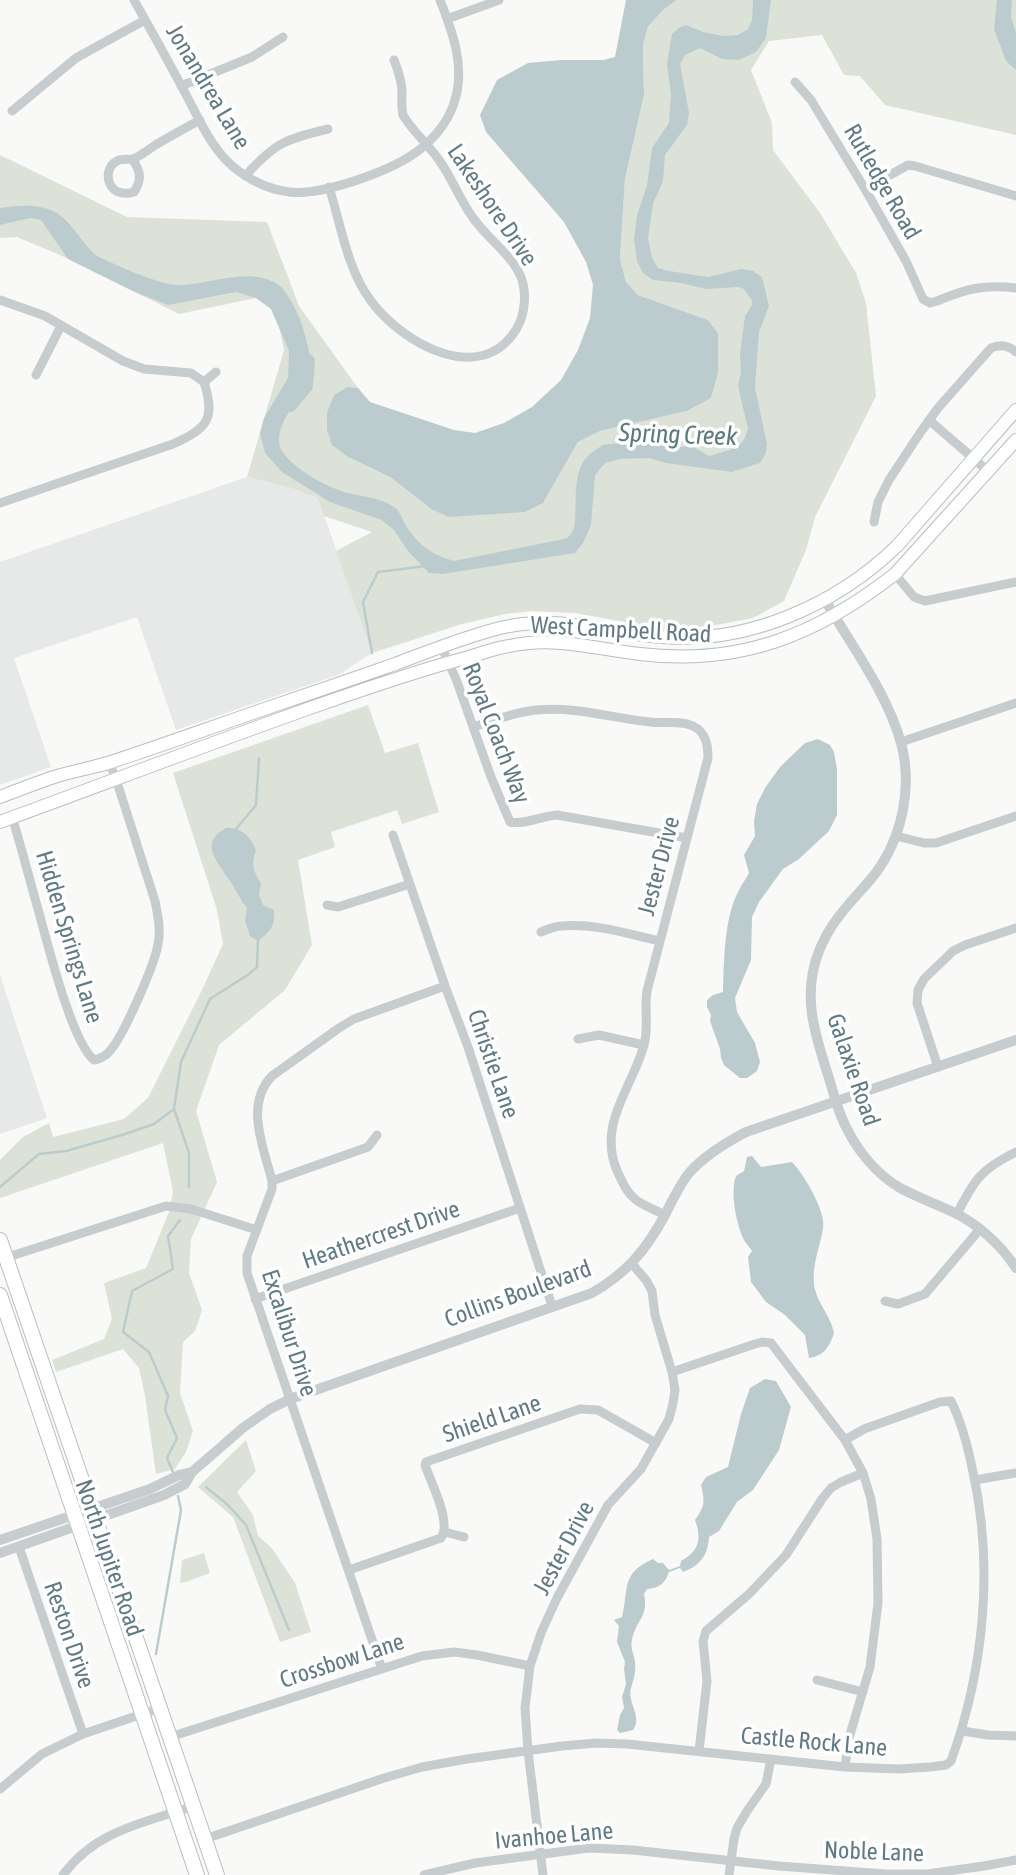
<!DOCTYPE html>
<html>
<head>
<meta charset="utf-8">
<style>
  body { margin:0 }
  canvas { display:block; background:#f9f9f7 }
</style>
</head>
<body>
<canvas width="1016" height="1875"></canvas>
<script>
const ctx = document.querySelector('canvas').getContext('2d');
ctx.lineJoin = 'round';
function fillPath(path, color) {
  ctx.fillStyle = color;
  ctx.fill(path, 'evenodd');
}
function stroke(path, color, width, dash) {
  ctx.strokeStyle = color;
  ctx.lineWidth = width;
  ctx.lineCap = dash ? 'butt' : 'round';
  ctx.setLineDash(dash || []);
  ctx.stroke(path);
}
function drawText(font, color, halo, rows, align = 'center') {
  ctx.font = font + ' "Asap Condensed",sans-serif';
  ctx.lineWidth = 7;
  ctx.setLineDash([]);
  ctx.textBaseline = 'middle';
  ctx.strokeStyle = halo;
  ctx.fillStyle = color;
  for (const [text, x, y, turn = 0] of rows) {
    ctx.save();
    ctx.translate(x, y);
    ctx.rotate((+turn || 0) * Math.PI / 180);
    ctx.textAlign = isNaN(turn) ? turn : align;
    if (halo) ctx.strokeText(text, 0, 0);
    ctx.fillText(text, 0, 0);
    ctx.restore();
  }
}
fillPath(new Path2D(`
  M247 477 291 488 318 498 372 653 338 675 176 730 137 617 14 658 51 767 0 785V562Z
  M0 975 47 1118 0 1134Z`), '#e7e9e8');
fillPath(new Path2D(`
  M677 0H1016V135L885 105 860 76 844 75 822 35 769 41 751 70 772 123 773 150 820 213 856 273 866 303 876 396 815 517 806 550 784 601 753 618 679 632 575 613 532 611 505 614 462 624 372 653 336 551 372 532 324 516 318 498 291 488 247 477 284 350 278 321 271 309 256 298 179 314 60 255 17 237 0 238V155L127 217 267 222 299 306 358 388 347 387 334 395 327 412V429L348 457 390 477 431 509 543 503 578 442 600 431 687 411 711 398 718 373V333L708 320 638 295 626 282 620 259 625 179 644 95 643 45 648 27 663 10Z
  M368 705 385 753 418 743 439 812 402 824 397 810 331 832 335 847 298 860 312 945 285 990 219 1045 196 1111 217 1182 191 1239 189 1273 202 1310 195 1331 183 1342 180 1393 193 1431 186 1452 175 1469 156 1474 145 1396 139 1368 123 1349 56 1372 52 1360 104 1339 112 1319 104 1283 146 1268 169 1212 173 1192 163 1143 0 1198V1160L23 1137 49 1123 53 1137 124 1119 148 1098 201 992 223 944 217 910 173 773Z
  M246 1440 256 1471 237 1492 253 1515 258 1536 272 1548 295 1583 311 1632 280 1642 233 1517 198 1487Z
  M204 1553 210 1573 186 1582 180 1583 182 1560Z`), '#dce2d7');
fillPath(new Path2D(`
  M626 0H677L663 10 648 27 643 45 644 95 625 179 620 259 626 282 638 295 708 320 718 333V373L711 398 687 411 600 431 578 442 543 503 525 512 449 517 431 509 390 477 348 457 332 445 327 430V412L334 395 347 387 358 388 370 402 454 430 475 433 504 423 532 407 561 380 578 350 590 318 593 285 586 262 564 222 486 132 480 115 497 80 528 63 561 60H603L615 57Z
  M753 0H771L766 38 756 52 739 60 722 59 700 48 685 55 680 64 689 113 687 125 665 155 663 181 653 204 648 238 652 258 658 268 669 271 708 277 741 269 753 271 762 277 769 306 759 332 755 388 767 444 766 453 760 463 732 472 666 463 649 458 620 459 605 463 595 475 591 525 583 543 575 553 443 574 429 573 408 551 394 530 382 520 330 502 282 472 265 453 260 433 264 418 288 378 289 351 271 309 256 298 236 292 168 305 133 291 68 259 41 220 30 218 0 225V208C19 205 45 203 61 216 68 221 74 230 79 236 84 242 90 251 97 256 104 260 113 263 121 267 133 272 164 285 176 285 208 286 251 264 280 286 287 292 298 313 301 322 306 339 313 357 309 374 303 400 265 430 285 455 298 471 328 488 348 493 363 497 380 497 394 507 399 510 402 518 405 524 417 544 432 555 454 561L559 540C563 539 567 539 569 536 584 525 565 475 590 454 593 452 599 447 603 445 611 443 615 445 624 441 645 432 663 435 681 447L691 446 709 456 736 448 744 440 748 429 738 386 741 372 740 354 745 316 752 305V301L744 289 738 287 706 289 681 283 653 280 643 273 637 261 634 239 637 215 647 186 652 148 669 123 671 94 667 64 672 34 680 27 686 25 703 32 724 36 738 35 748 29 752 20Z
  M997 0H1012L1011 17 1016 33V70L1006 61 994 29Z
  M818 739 830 745 834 752 837 769V815L829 831 799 859 783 869 759 902 752 917 751 960 735 998 737 1012 755 1043 760 1062 757 1071 747 1078H740L724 1065 721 1058 720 1049 710 1021 711 1015 707 1007V1000L713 995 723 992C724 962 724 919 738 892 741 885 746 879 749 873L744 855 755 836 754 821 757 804 765 788 780 767 805 743Z
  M226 828C241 827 252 837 256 851 251 863 253 872 261 883L259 895 263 905 274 910C275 926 271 931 258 941L250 936 245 921 247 907 243 903C238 895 234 886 228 878 216 860 199 842 226 828Z
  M752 1156 761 1167 792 1162C804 1174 827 1213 823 1229 820 1247 812 1264 814 1283 815 1301 831 1315 834 1333 830 1346 824 1356 809 1358L805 1335 785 1315 766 1302 751 1282 748 1257 752 1251C749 1246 745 1243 743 1238 736 1221 730 1193 736 1176L744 1171 747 1157Z
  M765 1379 776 1381 791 1407 779 1450 753 1490 737 1502 719 1531 709 1537C708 1555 700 1566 683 1572L680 1568 669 1572C665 1583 660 1588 647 1589L644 1594C649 1618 636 1619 632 1640 630 1648 634 1654 635 1662 636 1673 634 1678 631 1688 627 1703 643 1717 633 1730L620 1733 617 1730 620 1715 624 1708 622 1697 626 1684 624 1669 625 1662 617 1642 619 1626 614 1620 622 1617C629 1590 620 1573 653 1559L658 1563H663L669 1570 680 1566 681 1561C699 1551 702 1539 695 1520 705 1506 705 1502 701 1485L706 1477 728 1467 741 1414 750 1388Z`), '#bcccce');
stroke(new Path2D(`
  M372 653 363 602 378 572 426 566
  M236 829 256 805 259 758
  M0 1187 39 1154 66 1151 122 1135 154 1124 174 1109
  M189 1187V1153L174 1109 181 1062 210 999 249 974 257 967 258 938
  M173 1472 167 1458 177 1438 165 1410 168 1396 149 1352 123 1332 132 1291 173 1269 168 1236 180 1220
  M206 1487 228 1505 246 1525 289 1630
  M156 1654 181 1510 178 1496`), '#bcccce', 2.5);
stroke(new Path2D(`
  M290 405 306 386 308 361`), '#bcccce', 14);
const secondary = new Path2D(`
  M0 797C18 790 36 783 54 777 73 771 92 768 111 762 157 747 204 730 250 714 299 697 347 681 395 664 430 651 464 637 500 628 555 614 608 633 663 637 748 644 836 605 897 546L1016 410
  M0 822C104 784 208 744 313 707 364 689 416 671 469 657 482 653 496 648 509 646 557 636 594 649 640 654 740 666 817 635 895 574L1016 440`);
const primary = new Path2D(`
  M0 1240 217 1875
  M0 1295 197 1875`);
stroke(secondary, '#b6bfc2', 14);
stroke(primary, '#b7bec1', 16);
stroke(new Path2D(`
  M134 0C151 30 167 59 183 89 199 118 212 153 240 172 254 182 271 190 289 192 321 196 388 172 415 153 431 142 448 123 454 103 466 68 453 33 440 0
  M447 19 499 0
  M795 82 811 100 865 189 906 261 923 299 930 303 937 301C966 289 984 284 1016 288
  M181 86 252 57 283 37
  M12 111 76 58 145 20
  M132 159C141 171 142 180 134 192 107 200 101 169 117 161 122 158 128 160 133 159 141 156 149 149 157 144 171 136 185 128 200 120
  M245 176C275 143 285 139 328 129
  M329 187C341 225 347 269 371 301 401 342 481 389 517 328 525 314 527 293 521 277 511 253 485 237 471 215 459 198 452 178 439 160 428 144 413 132 403 115 401 106 402 99 402 90 401 79 398 70 394 60
  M865 189 908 165 915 166 1016 196
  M0 300 45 316 123 361 144 369 191 373 204 382C216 420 207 428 173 444L0 503
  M36 375 61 326
  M204 382 216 372
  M929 420 989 472
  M874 522 878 502 889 480 920 433 938 408 991 348C1000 344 1009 346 1016 352
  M895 574 914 597 925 601 1016 582
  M441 646 456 679 491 777 510 822C525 825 542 816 557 815L687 838
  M473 727C494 721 514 712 536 710 576 706 611 718 650 722 664 724 680 720 693 726 706 732 708 745 708 758L647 991C644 1009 649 1027 644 1045 632 1089 596 1125 618 1173 623 1183 627 1193 636 1200 644 1206 656 1210 665 1215
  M901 742 1016 703
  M12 817C20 843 27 869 34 895 44 928 70 1041 94 1060 99 1059 104 1057 108 1053 122 1040 155 964 158 944 161 930 158 916 155 901L116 779 109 762
  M393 835 445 986 468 1047 552 1306
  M896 836 924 843H936L1016 816
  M327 905 338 907 410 884
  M541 932C548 929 555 926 562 926 594 923 628 934 660 941
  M578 1039 599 1035 644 1045
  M938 1067 917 1003 918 990 924 979 953 951 965 945 1016 928
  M272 1181 368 1147 377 1135
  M957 1214C974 1180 981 1169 1016 1152
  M5 1258 166 1206 191 1209 257 1230
  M255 1299 520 1208
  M885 1301 898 1304 925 1294 980 1229
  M672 1372 755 1344 762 1342 771 1343 845 1440 863 1473 871 1499 877 1539 878 1603 870 1667 849 1738 845 1767
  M975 1480 1016 1473
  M445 1532 464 1537
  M19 1547 83 1734
  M349 1570 441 1538C452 1522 431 1483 425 1465L426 1462 580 1409 598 1410 656 1443
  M382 1669 247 1273V1256L272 1189V1181C264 1148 244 1105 272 1076L339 1028 354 1019 445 986
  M817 1680 863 1692
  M962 1731 988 1735 1016 1736
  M170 1737 422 1656 454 1652 477 1655 530 1666
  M699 1751 707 1681 703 1641 706 1631 749 1594 786 1555 822 1499 831 1488 841 1482 863 1473
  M0 1789 42 1754 83 1734 160 1708
  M205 1839 384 1778 422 1767 467 1759 562 1746 596 1743 627 1744 845 1767 899 1769 930 1767 946 1765 951 1761C984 1670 994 1567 973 1472 968 1447 962 1423 951 1401L940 1402 864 1429 845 1440
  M63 1875C96 1830 144 1823 194 1806
  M424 1875 475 1863 589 1848 633 1850 779 1866 885 1874H927L984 1866 1016 1860
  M543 1875 528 1751 525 1708 530 1666 541 1633 557 1598 608 1505 641 1469 669 1419 673 1403 675 1390 672 1372 655 1315 652 1291 646 1280 632 1264
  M729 1875 734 1839 737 1828 747 1811 766 1784 771 1759`), '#c7cccf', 9);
stroke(new Path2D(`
  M824 598C850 644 887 692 901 743 913 787 902 838 875 874 854 900 832 918 819 951 802 994 814 1032 828 1075 833 1091 837 1109 845 1125 857 1150 876 1174 900 1188 917 1197 936 1204 953 1212 978 1224 1001 1245 1016 1268
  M0 1540 150 1489 179 1475 192 1472
  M0 1553 164 1495 185 1484 192 1472 244 1427 270 1409 290 1399 592 1293C627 1273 646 1250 665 1215 672 1201 679 1186 689 1173 705 1155 725 1143 746 1132L1016 1040`), '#c7cccf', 10);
stroke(secondary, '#fff', 12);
stroke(primary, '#fff', 14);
drawText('24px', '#627a84', '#fff', [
  ["Jonandrea Lane",208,87,59],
  ["Rutledge Road",882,182,60],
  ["Lakeshore Drive",492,205,56],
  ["West Campbell Road",621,630,3],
  ["Royal Coach Way",496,733,69],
  ["Jester Drive",659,866,-75],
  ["Hidden Springs Lane",69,937,73],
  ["Christie Lane",493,1064,71],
  ["Galaxie Road",853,1070,71],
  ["Heathercrest Drive",381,1235,-19],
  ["Collins Boulevard",518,1294,-20],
  ["Excalibur Drive",289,1333,72],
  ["Shield Lane",492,1419,-19],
  ["Jester Drive",564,1548,-62],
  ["North Jupiter Road",109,1558,71],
  ["Reston Drive",69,1635,71],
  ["Crossbow Lane",342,1661,-18],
  ["Castle Rock Lane",814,1742,5],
  ["Ivanhoe Lane",554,1836,-5],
  ["Noble Lane",874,1852,2]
]);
drawText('italic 26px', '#5d7a7e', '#fff', [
  ["Spring Creek",678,435,2]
]);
</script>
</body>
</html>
